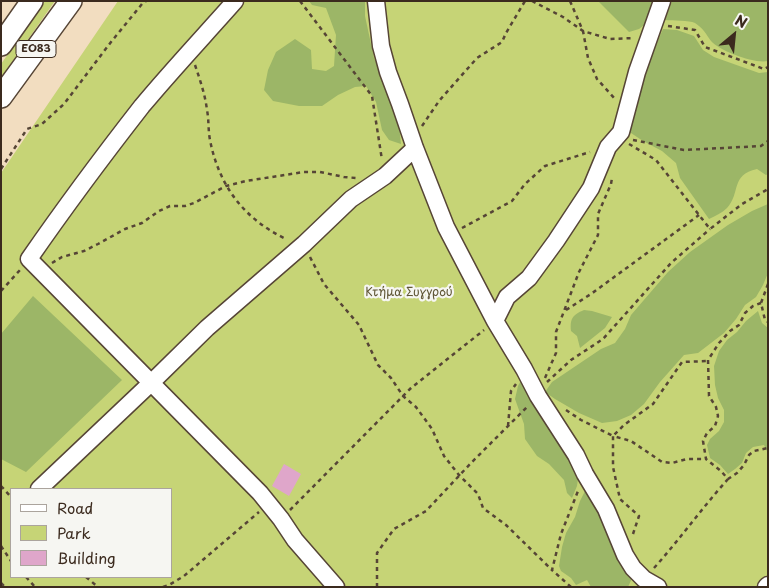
<!DOCTYPE html>
<html>
<head>
<meta charset="utf-8">
<style>
  body { margin:0 }
  #map { position:relative; width:769px; height:588px; overflow:hidden; background:#f2ddc0; font-family:"Playpen Sans",sans-serif }
  canvas { display:block }
  .frame { position:absolute; inset:0; border:2px solid #3b2a1e; pointer-events:none }
  .legend { position:absolute; left:10px; top:488px; width:162px; height:90px; box-sizing:border-box; background:#f6f6f2; border:1px solid #aba49d; margin:0; padding:6px 9px; list-style:none; font-size:15px; color:#3b2a1e }
  .legend li { display:flex; align-items:center; gap:10px; height:25px }
  .legend b { width:25px; border:1px solid #aba49d }
  .north { position:absolute; left:709px; top:10px; width:50px; height:50px; -webkit-text-stroke:4px #f6f6f2; paint-order:stroke; rotate:28deg; font-size:14px; font-weight:700; line-height:20px; text-align:center; color:#3b2a1e }
  .north::after { content:''; display:block; margin:auto; width:18px; height:22px; background:#3b2a1e; clip-path:polygon(50% 0,100% 100%,50% 72%,0 100%) }
</style>
</head>
<body>
<div id="map">
<canvas width="769" height="588"></canvas>
<div class="frame"></div>
<ul class="legend">
<li><b style="height:6px;background:#fff"></b>Road</li>
<li><b style="height:14px;background:#c6d476"></b>Park</li>
<li><b style="height:14px;background:#dfa6ca"></b>Building</li>
</ul>
<div class="north">N</div>
</div>
<script>
const ctx = document.querySelector('canvas').getContext('2d');
ctx.lineJoin = 'round';
function fillPath(path, color) {
  ctx.fillStyle = color;
  ctx.fill(path, 'evenodd');
}
function stroke(path, color, width, dash) {
  ctx.strokeStyle = color;
  ctx.lineWidth = width;
  ctx.lineCap = dash ? 'butt' : 'round';
  ctx.setLineDash(dash || []);
  ctx.stroke(path);
}
function drawText(font, color, halo, rows, align = 'center') {
  ctx.font = font + ' "Playpen Sans",sans-serif';
  ctx.lineWidth = 4.5;
  ctx.setLineDash([]);
  ctx.textBaseline = 'middle';
  ctx.strokeStyle = halo;
  ctx.fillStyle = color;
  for (const [text, x, y, turn = 0] of rows) {
    ctx.save();
    ctx.translate(x, y);
    ctx.rotate((+turn || 0) * Math.PI / 180);
    ctx.textAlign = isNaN(turn) ? turn : align;
    if (halo) ctx.strokeText(text, 0, 0);
    ctx.fillText(text, 0, 0);
    ctx.restore();
  }
}
fillPath(new Path2D(`
  M45 1H55L1 78V64Z
  M118 1H768V587H1V173ZM11 489H171V577H11Z`), '#c6d476');
fillPath(new Path2D(`
  M309 1H365V16L374 58 398 115 401 144 389 140 382 130 376 102 366 86 355 87 338 95 322 106H299L273 101 264 90 268 70 276 52 295 39 311 50 312 69 326 71 334 66 336 35 326 8 312 5Z
  M598 1H653L651 7 648 22 639 29 629 32Z
  M672 1H768V61C754 64 720 51 711 41 706 34 703 28 695 23 689 20 673 21 665 20Z
  M663 29 677 30 694 36 703 50 714 57 759 73 768 72V174L766 175 757 169C730 175 741 193 727 208 722 213 715 216 709 219L680 178 676 163 662 151 643 141 628 131 632 108 649 61Z
  M768 204V273L763 285 756 297 745 305 736 319 724 333 698 353 684 355 660 382 644 404 631 415 617 421 602 423 579 413 555 399 545 392 552 382 601 349 615 343 625 329 631 315 668 272 690 252 728 225 752 211Z
  M33 296 122 380 26 472 1 459V334Z
  M584 310 592 311 612 317 605 328 580 348 577 336 571 331C570 319 572 315 584 310Z
  M758 311 762 323 768 328V453L764 445 753 447 746 453 742 463 735 469 728 474 720 465 710 458 707 445 710 439 719 431 724 422V410L718 398 715 385 714 366 719 351 727 340 737 332 746 321Z
  M523 377 579 472 577 486 572 498 567 493 564 480 549 464 537 456 525 439 524 424 515 399 518 386Z
  M587 487 603 515 607 536 615 552 626 562 633 576 628 587H591L587 580 576 585 571 578 561 571 559 566 562 547 566 533 575 517 580 501Z`), '#9cb667');
fillPath(new Path2D(`
  M284 464 301 474 289 496 272 486Z`), '#dfa6ca');
const minor = new Path2D(`
  M235 1C204 36 172 70 142 106 103 156 65 207 29 259L260 493 281 519 295 540 336 587
  M376 1 381 46 388 72 400 104 415 148 446 227 495 321 524 369 538 396 576 455 585 474 606 509 625 555 633 568 644 579 658 587
  M495 321 507 297 529 278 556 241 591 188 608 147 621 132 637 72 662 1
  M39 489 152 382 207 328 304 244 351 199 385 176 415 148
  M766 587 768 585`);
const major = new Path2D(`
  M1 45 32 1
  M1 97 71 1`);
stroke(minor, '#564536', 19);
stroke(major, '#564536', 24);
stroke(new Path2D(`
  M300 1 372 96 382 160
  M532 1 563 17 583 31 610 39 634 38
  M570 1 583 31 588 58 597 79 616 100
  M668 26 695 30 705 47 764 69 768 67
  M195 65C200 80 205 94 207 110 209 120 208 130 210 140 219 186 244 219 286 239
  M422 126 439 101 477 58 502 42 506 33 525 1
  M633 140 684 150 761 146 768 141
  M629 144 656 160 710 229 742 204 768 189
  M1 169 27 129 42 124 64 104 111 42 142 4 146 1
  M462 228 512 201 525 184 545 166 590 152
  M310 257 324 284 359 325 378 365 391 378 403 396 416 407 432 429 444 456 459 475 478 494 483 508 506 525 552 570
  M52 263 62 257 84 251 98 244 125 229 142 223 159 211 170 206H185L194 203 226 186 246 181 304 172H320L344 177 356 178
  M768 284 761 303 765 320 768 322
  M1 291 20 270
  M761 303 753 306 745 313 739 325 730 331 719 343 708 360 709 396 716 407 718 416 715 426 707 433 703 441 706 459 721 471 728 479 737 473 744 465 749 455 754 451 768 448
  M566 310 591 294 699 215
  M545 378 556 353V332L579 272 598 235V214L611 184 612 178
  M547 382 571 360 603 339 671 263 710 229
  M566 410 581 420 613 436 624 425 653 404 682 362 708 361
  M508 426 511 391 516 384
  M1 486 11 497
  M290 510 411 388 484 330
  M633 534 639 516 620 499 613 467V436L631 441 662 462 672 463 687 459H706
  M1 546 11 561
  M654 568C680 539 702 508 728 479
  M26 577 35 587
  M86 577 98 587
  M1 583 5 587
  M163 587 169 585 184 576 259 512
  M377 587V553L394 529 426 511 472 462 528 406
  M571 587 552 570 561 534 578 491`), '#564536', 2.5, [4, 4]);
stroke(minor, '#fff', 16);
stroke(major, '#fff', 21);
for (const [x, y, w] of [
  [36,49,40]
]) {
  const box = new Path2D();
  box.roundRect(x - w / 2, y - 8.5, w, 17, 4);
  ctx.fillStyle = '#f6f6f2';
  ctx.fill(box);
  stroke(box, '#3b2a1e', 1);
}
drawText('bold 11px', '#3b2a1e', null, [
  ["ΕΟ83",36,49]
]);
drawText('12px', '#5e5434', '#f6f6f2', [
  ["Κτήμα Συγγρού",409,293]
]);
</script>
</body>
</html>
